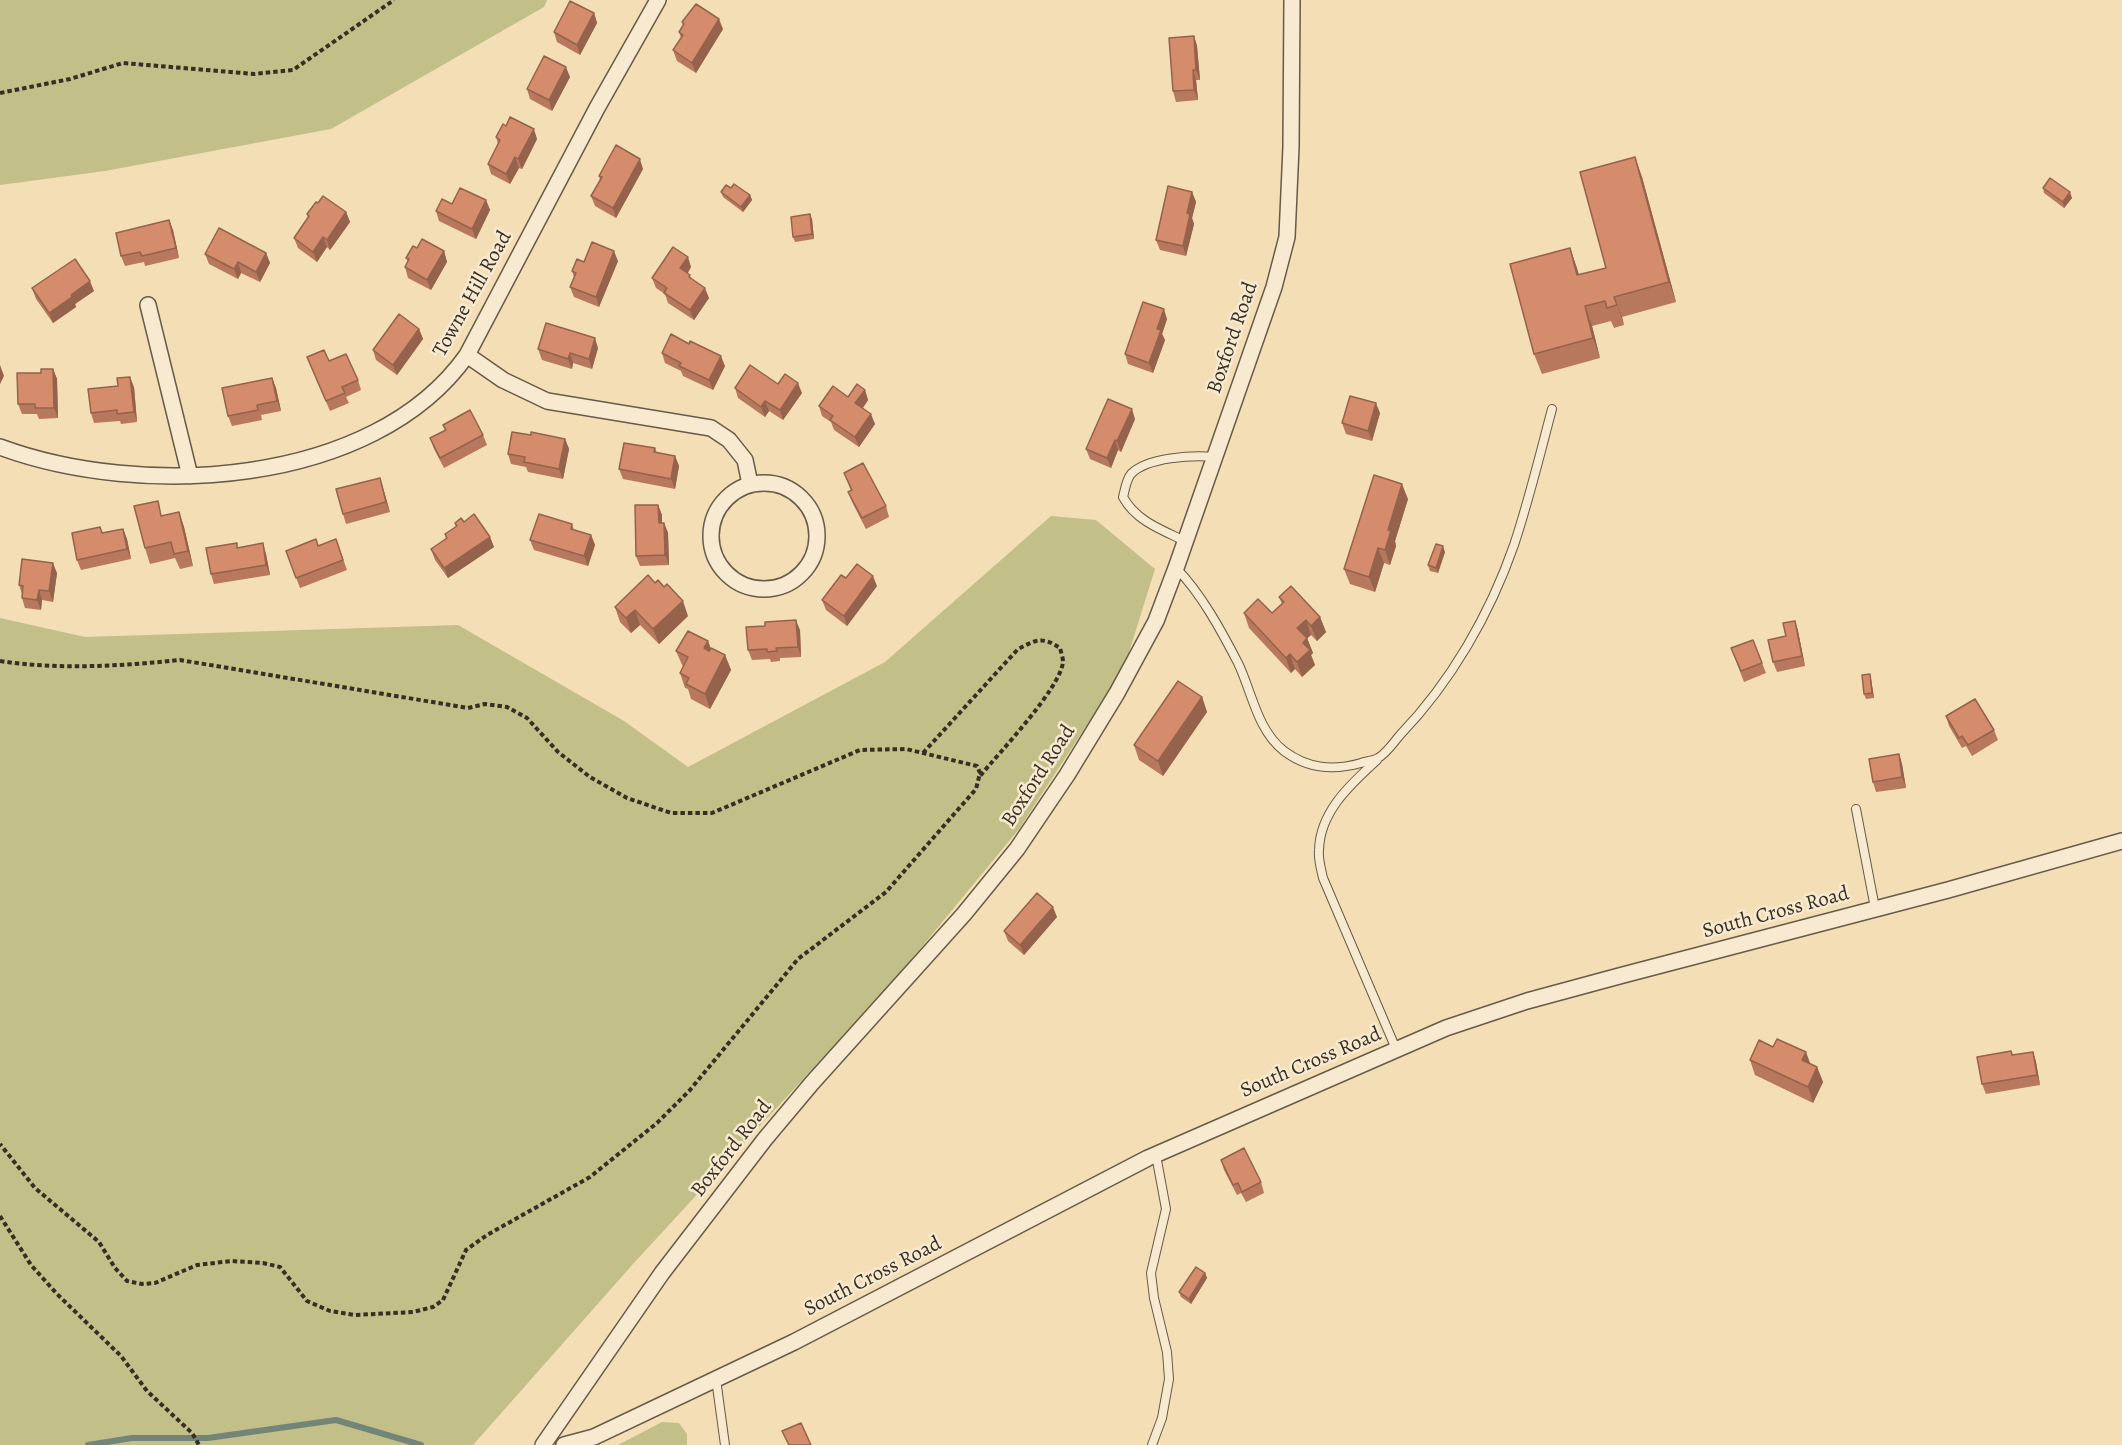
<!DOCTYPE html>
<html>
<head>
<meta charset="utf-8">
<style>
  body { margin:0 }
  canvas { display:block; background:#f3deb6 }
</style>
</head>
<body>
<canvas width="2122" height="1445"></canvas>
<script>
const ctx = document.querySelector('canvas').getContext('2d');
ctx.lineJoin = 'round';
function fillPath(path, color) {
  ctx.fillStyle = color;
  ctx.fill(path, 'evenodd');
}
function stroke(path, color, width, dash) {
  ctx.strokeStyle = color;
  ctx.lineWidth = width;
  ctx.lineCap = dash ? 'butt' : 'round';
  ctx.setLineDash(dash || []);
  ctx.stroke(path);
}
function drawText(font, color, halo, rows, align = 'center') {
  ctx.font = font + ' Alegreya,serif';
  ctx.lineWidth = 5;
  ctx.setLineDash([]);
  ctx.textBaseline = 'middle';
  ctx.strokeStyle = halo;
  ctx.fillStyle = color;
  for (const [text, x, y, turn = 0] of rows) {
    ctx.save();
    ctx.translate(x, y);
    ctx.rotate((+turn || 0) * Math.PI / 180);
    ctx.textAlign = isNaN(turn) ? turn : align;
    if (halo) ctx.strokeText(text, 0, 0);
    ctx.fillText(text, 0, 0);
    ctx.restore();
  }
}
fillPath(new Path2D(`
  M0 0H547L544 7 331 129 105 171 0 185Z
  M1051 516 1096 520 1155 569 1124 668 1019 829 897 977 633 1264 473 1445H0V618L85 637 458 625 624 721 688 767 885 662Z
  M662 1422 679 1423 687 1434V1445H618Z`), '#c2bf89');
stroke(new Path2D(`
  M88 1445 132 1438H208L336 1420 421 1445`), '#738478', 6);
const service = new Path2D(`
  M1185 541C1162 530 1136 521 1123 497 1125 490 1126 480 1131 474 1147 457 1193 455 1215 457
  M1176 568C1201 593 1222 632 1238 663 1252 692 1257 730 1284 751 1308 769 1333 771 1361 763 1366 761 1373 761 1378 758 1386 754 1394 742 1400 735 1451 682 1490 614 1514 545 1529 500 1540 454 1552 409
  M1377 760C1351 784 1320 811 1319 850 1318 859 1321 869 1323 878L1396 1049
  M1856 809 1875 908
  M716 1379 725 1445
  M1152 1445 1162 1418 1169 1379 1167 1352 1154 1298 1151 1273 1166 1209 1156 1155`);
const minor = new Path2D(`
  M148 305 190 476
  M467 355 503 380 547 401 711 428 729 440 745 460 750 484
  M0 447C140 499 373 488 467 355L597 108 658 0
  M711 536a53 53 0 1 1 106 0a53 53 0 1 1-106 0Z
  M543 1445 662 1273 765 1139 812 1083 964 914 1017 849 1067 775 1117 693 1156 621 1176 568 1274 287 1287 237 1291 147 1292 0
  M564 1445 594 1437 794 1342 1148 1158 1446 1028 1527 1001 1623 975 1948 890 2122 841`);
stroke(service, '#675b48', 10);
stroke(minor, '#675b48', 18);
stroke(new Path2D(`
  M0 93 70 79 123 63 254 74 293 70 394 0
  M0 661C57 670 122 666 180 660L468 708 485 704 507 707 527 718 558 752 590 777 627 798 671 813H712L860 750 906 749 977 766 980 773 976 789 886 892 798 959 690 1090 657 1123 590 1177 487 1235 466 1250 443 1300 433 1307 413 1312 355 1315 330 1311 307 1301 280 1267 263 1263 231 1261 197 1265 155 1283 142 1284 127 1281 115 1268 99 1242 35 1188 0 1144
  M923 753 1018 649C1036 640 1042 636 1060 648 1061 652 1063 658 1063 662 1060 689 999 753 980 776
  M0 1216 31 1265 57 1294 121 1356 147 1391 192 1433 199 1445`), '#382f24', 4, [4.5, 3]);
stroke(service, '#f7ead0', 8);
stroke(minor, '#f7ead0', 15);
fillPath(new Path2D(`
  M594 13 597 23 580 55 557 42 554 32Z
  M682 22 723 29 696 73 677 61 673 50 681 38 679 32 683 26Z
  M1194 36 1197 46 1200 80H1196L1198 100 1176 102 1173 91Z
  M570 77 552 111 530 99 527 89Z
  M506 126 537 139 522 169 519 168 510 184 491 174 488 164 498 144 496 137Z
  M643 169 616 218 595 206 591 196 600 180 599 176Z
  M1642 177 1676 302 1622 317 1624 325 1614 328 1611 321 1592 326 1600 358 1542 374 1534 354 1570 248 1579 275 1606 268Z
  M731 188 750 195 752 200 743 212 723 197 721 192Z
  M2043 188 2072 198 2064 208 2044 193Z
  M1192 192 1196 202 1192 218 1194 224 1186 256 1160 250 1156 240Z
  M486 200 490 210 476 239 439 221 436 211 452 204Z
  M318 203 346 212 350 222 330 250 327 247 317 262 298 248 294 238 308 218 307 214Z
  M812 219 814 239 795 242 793 237Z
  M169 220 173 230 179 258 145 266 144 262 125 266 121 256Z
  M444 251 447 262 431 290 408 278 405 267 408 262 406 258Z
  M266 253 270 263 260 282 241 273 238 279 209 264 205 254Z
  M618 261 599 307 574 297 570 287 574 277 572 271 584 262Z
  M691 267 688 273 692 279 709 298 694 320 668 303 665 294 656 288 652 278Z
  M32 288 94 291 75 304 76 307 53 323 36 299Z
  M1167 319 1162 334 1165 340 1153 373 1128 364 1125 354Z
  M419 329 423 339 397 375 376 360 373 350Z
  M598 348 592 369 573 363 572 369 542 360 538 349Z
  M662 353 725 366 713 390 683 376 681 371 665 363Z
  M307 357 329 361 358 380 361 390 346 397 349 403 330 411Z
  M53 369 57 379 58 418 39 419 37 414H22L18 404 41 373Z
  M272 378 276 388 281 411 261 415 262 420 232 426 228 416Z
  M778 384 802 393 783 420 769 411 765 417 738 398 735 388Z
  M134 387 137 422 121 424 120 421 94 423 91 413Z
  M865 390 868 400 863 408 875 424 859 447 834 430 831 422 822 416 819 406 848 397Z
  M1380 413 1372 441 1346 434 1342 423Z
  M1135 419 1121 452 1118 450 1111 468 1090 459 1086 449Z
  M443 425 483 435 487 445 444 468 434 449 430 438 445 431Z
  M531 435 565 439 569 449 563 479 528 472 526 467 511 464 508 454Z
  M655 448 657 453 675 456 679 466 675 489 623 479 619 469Z
  M844 473 886 506 889 517 866 529 852 502 848 492 851 491Z
  M380 478 390 512 346 524 343 514Z
  M1408 499 1395 541 1396 546 1390 565 1384 563 1375 592 1350 584 1344 569Z
  M658 505 662 515V523H664L668 533 669 565 640 566 636 556Z
  M179 512 184 527 193 566 180 569 175 558 150 564 145 548 163 516Z
  M464 522 490 537 494 547 448 578 435 560 431 549 446 539 445 534 456 527 455 523Z
  M572 524 574 530 591 535 595 545 588 566 534 550 530 540Z
  M100 527 103 533 123 529 127 539 131 559 81 570 77 560Z
  M336 539 347 570 300 588 286 551 318 546Z
  M238 548 266 554 270 575 214 584 211 574Z
  M1445 552 1438 573 1430 571 1428 565Z
  M57 573 53 602 42 600 41 610 25 608 22 598V594L19 585Z
  M846 578 877 586 847 626 826 610 822 600Z
  M1279 597 1320 617 1326 632 1317 641 1311 635 1307 638 1313 653 1311 655 1315 665 1302 677 1295 669 1291 673 1249 628 1244 613H1272L1282 604Z
  M615 607 688 616 659 644 640 625 631 633 620 622Z
  M1795 621 1798 631 1805 666 1777 672 1773 662Z
  M800 630 801 657 780 658V661L771 662 770 659 752 660 748 650Z
  M1753 640 1766 673 1744 682 1731 648Z
  M708 641 711 649 725 655 731 670 710 709 691 699 688 689 685 688 680 673 683 667 676 651Z
  M1871 679 1874 698 1866 699 1864 694Z
  M1202 697 1207 712 1163 776 1139 760 1134 745Z
  M1946 716 1994 730 1998 740 1972 756 1966 746 1962 748 1949 726Z
  M1899 754 1902 764 1906 788 1876 792 1873 782Z
  M1057 917 1024 955 1008 941 1004 931Z
  M2011 1051 2013 1055 2033 1052 2036 1062 2040 1085 1986 1094 1982 1084Z
  M1750 1060 1810 1064 1817 1067 1823 1082 1813 1103 1755 1075Z
  M1221 1160 1261 1182 1264 1193 1246 1202 1241 1193 1237 1195 1224 1170Z
  M1205 1273 1207 1278 1191 1304 1181 1297 1179 1292Z`), '#b7785d');
fillPath(new Path2D(`
  M594 13 597 23 580 55 577 45Z
  M719 19 723 29 696 73 692 63Z
  M1194 36 1197 46 1200 80 1196 70Z
  M566 67 570 77 552 111 549 100Z
  M1193 70 1196 80 1198 100 1194 90Z
  M534 129 537 139 522 169 518 159Z
  M515 157 519 168 510 184 506 174Z
  M1635 157 1642 177 1676 302 1669 282Z
  M640 159 643 169 616 218 613 208Z
  M1192 192 1196 202 1192 218 1194 224 1186 256 1183 246 1187 213Z
  M2070 192 2072 198 2064 208 2063 202Z
  M750 195 752 200 743 212 741 207Z
  M486 200 490 210 476 239 472 229Z
  M346 212 350 222 330 250 327 240Z
  M810 214 812 219 814 239 812 234Z
  M169 220 173 230 179 258 176 248Z
  M323 237 327 247 317 262 313 252Z
  M1570 248 1577 268 1584 295 1577 275Z
  M444 251 447 262 431 290 427 280Z
  M614 251 618 261 599 307 596 297Z
  M266 253 270 263 260 282 256 272Z
  M688 257 691 267 684 278 680 268Z
  M238 262 241 273 238 279 234 269Z
  M90 281 94 291 75 304 76 307 53 323 49 313 71 295Z
  M705 288 709 298 694 320 690 310Z
  M1614 297 1622 317 1624 325 1617 305Z
  M1585 306 1592 326 1600 358 1593 338Z
  M1164 309 1167 319 1162 334 1165 340 1153 373 1149 363 1157 329Z
  M419 329 423 339 397 375 393 365Z
  M595 338 598 348 592 369 589 359Z
  M570 353 573 363 572 369 568 359Z
  M721 356 725 366 713 390 709 380Z
  M0 365 4 376 0 384Z
  M53 369 57 379 58 418 54 408Z
  M130 377 134 387 137 422 134 412Z
  M272 378 276 388 281 411 277 401Z
  M798 383 802 393 783 420 780 410Z
  M865 390 868 400 859 413 855 403Z
  M765 401 769 411 765 417 761 407Z
  M1376 403 1380 413 1372 441 1368 431Z
  M1132 409 1135 419 1121 452 1117 441Z
  M871 414 875 424 859 447 855 437Z
  M565 439 569 449 563 479 559 469Z
  M1115 440 1118 450 1111 468 1107 458Z
  M675 456 679 466 675 489 671 479Z
  M380 478 383 488 390 512 386 502Z
  M1402 484 1408 499 1395 541 1396 546 1390 565 1385 550 1388 530Z
  M658 505 662 515V533L659 523Z
  M179 512 184 527 193 566 188 551Z
  M664 523 668 533 669 565 665 555Z
  M123 529 127 539 131 559 127 549Z
  M591 535 595 545 588 566 584 556Z
  M490 537 494 547 448 578 444 568Z
  M263 543 266 554 270 575 266 565Z
  M1443 546 1445 552 1438 573 1436 568Z
  M1378 548 1384 563 1375 592 1369 577Z
  M53 563 57 573 53 602 49 591Z
  M873 576 877 586 847 626 844 616Z
  M39 590 42 600 41 610 37 600Z
  M683 601 688 616 659 644 653 629Z
  M635 610 640 625 631 633 626 618Z
  M1320 617 1326 632 1317 641 1311 626Z
  M796 620 800 630 801 657 798 647Z
  M1306 620 1311 635 1302 643 1297 628Z
  M1795 621 1798 631 1805 666 1802 656Z
  M1307 638 1313 653 1311 655 1315 665 1302 677 1297 662 1303 643Z
  M708 641 713 656 704 648Z
  M1290 654 1295 669 1291 673 1286 658Z
  M725 655 731 670 710 709 705 694Z
  M1870 674 1871 679 1874 698 1872 693Z
  M1202 697 1207 712 1163 776 1158 761Z
  M1899 754 1902 764 1906 788 1902 777Z
  M1053 907 1057 917 1024 955 1020 945Z
  M1806 1052 1812 1068 1802 1060Z
  M2033 1052 2036 1062 2040 1085 2037 1075Z
  M1817 1067 1823 1082 1813 1103 1808 1087Z
  M1205 1273 1207 1278 1191 1304 1189 1299Z`), '#95624c');
const building = new Path2D(`
  M570 1 594 13 577 45 554 32Z
  M696 4 719 19 692 63 673 50 683 35 679 32 684 24 682 22Z
  M1194 36 1196 70H1193L1194 90 1173 91 1169 38Z
  M544 56 566 67 549 100 527 89Z
  M510 117 534 129 518 159 515 157 506 174 488 164 500 140 496 137 503 124 506 126Z
  M616 145 640 159 613 208 591 196 602 177 599 176Z
  M1635 157 1669 282 1614 297 1617 305 1607 308 1605 301 1585 306 1593 338 1534 354 1510 264 1570 248 1577 275 1606 268 1580 172Z
  M2050 178 2070 192 2063 202 2043 188Z
  M734 184 750 195 741 207 721 192 726 185 731 188Z
  M1168 186 1192 192 1187 213 1190 214 1183 246 1156 240Z
  M460 188 486 200 472 229 436 211 442 199 452 204Z
  M323 196 346 212 327 240 323 237 313 252 294 238 309 216 307 214 316 202 318 203Z
  M810 214 812 234 793 237 791 217Z
  M169 220 176 248 142 256 140 252 121 256 116 233Z
  M219 228 266 253 256 272 238 262 234 269 205 254Z
  M422 239 444 251 427 280 405 267 409 259 406 258 413 246 417 248Z
  M592 242 614 251 596 297 570 287 576 273 572 271 577 259 584 262Z
  M673 247 688 257 680 268 690 275 689 277 705 288 690 310 664 293 667 288 652 278Z
  M75 259 90 281 71 295 72 297 49 313 32 288Z
  M1143 302 1164 309 1157 329 1161 330 1149 363 1125 354Z
  M399 314 419 329 393 365 373 350Z
  M546 323 595 338 589 359 570 353 568 359 538 349Z
  M671 334 689 344 690 341 721 356 709 380 679 366 681 363 662 353Z
  M324 350 329 361 346 354 358 380 342 387 345 393 326 401 307 357Z
  M750 365 778 384 785 374 798 383 780 410 765 401 761 407 735 388Z
  M41 369H53L54 408H35V404H18L17 373H41Z
  M130 377 134 412 117 414V410L91 413 88 389 118 386 117 378Z
  M272 378 277 401 257 405 258 410 228 416 222 388Z
  M857 384 865 390 855 403 871 414 855 437 830 420 833 416 819 406 833 386 848 397Z
  M1350 396 1376 403 1368 431 1342 423Z
  M1108 399 1132 409 1117 441 1115 440 1107 458 1086 449Z
  M470 410 483 435 440 458 430 438 446 430 443 425Z
  M512 432 531 435V432L565 439 559 469 524 462 525 457 508 454Z
  M624 443 655 448 654 452 675 456 671 479 619 469Z
  M863 463 886 506 862 518 848 492 852 490 844 473Z
  M1374 475 1402 484 1388 530 1391 531 1385 550 1378 548 1369 577 1344 569Z
  M380 478 386 502 343 514 336 489Z
  M158 501 161 516 179 512 188 551 174 554 171 542 145 548 134 506Z
  M635 505H658L659 523H664L665 555 636 556Z
  M474 514 490 537 444 568 431 549 447 538 445 534 457 526 455 523 461 518 464 522Z
  M539 514 572 524 571 529 591 535 584 556 530 540Z
  M100 527 102 533 123 529 127 549 77 560 72 533Z
  M316 539 318 546 336 539 343 560 296 578 286 551Z
  M237 543V548L263 543 266 565 211 574 206 548Z
  M1436 544 1443 546 1436 568 1428 565Z
  M22 559 53 563 49 591 39 590 37 600 22 598 23 586 19 585Z
  M857 564 873 576 844 616 822 600 841 575 846 578Z
  M648 575 655 583 658 580 664 587 667 584 683 601 653 629 635 610 626 618 615 607Z
  M1291 586 1320 617 1311 626 1306 620 1297 628 1307 638 1303 643 1310 650 1297 662 1290 654 1286 658 1244 613 1258 599 1272 613 1284 602 1279 597Z
  M796 620 798 647 776 648 777 651 767 652V649L748 650 746 627 765 626V622Z
  M1795 621 1802 656 1773 662 1768 640 1786 636 1783 623Z
  M688 631 708 641 704 648 709 651 711 648 725 655 705 694 686 684 689 678 680 673 688 657 676 651Z
  M1753 640 1762 663 1741 671 1731 648Z
  M1870 674 1872 693 1864 694 1862 675Z
  M1178 681 1202 697 1158 761 1134 745Z
  M1975 699 1994 730 1968 745 1962 736 1959 738 1946 716Z
  M1899 754 1902 777 1873 782 1869 759Z
  M1037 893 1053 907 1020 945 1004 931Z
  M1777 1039 1806 1052 1802 1060 1817 1067 1808 1087 1750 1060 1759 1040 1773 1047Z
  M2011 1051 2012 1055 2033 1052 2037 1075 1982 1084 1977 1057Z
  M1244 1148 1261 1182 1242 1192 1238 1183 1233 1185 1221 1160Z
  M1196 1267 1205 1273 1189 1299 1179 1292Z
  M801 1423 811 1445H789L782 1431Z`);
fillPath(building, '#d58c6c');
stroke(building, '#95624c', 1.5);
drawText('21px', '#382f24', '#f7ead0', [
  ["Towne Hill Road",473,294,-61],
  ["Boxford Road",1233,338,-71],
  ["Boxford Road",1039,776,-57],
  ["South Cross Road",1776,913,-15],
  ["South Cross Road",1311,1063,-23],
  ["Boxford Road",732,1149,-52],
  ["South Cross Road",873,1277,-27]
]);
</script>
</body>
</html>
